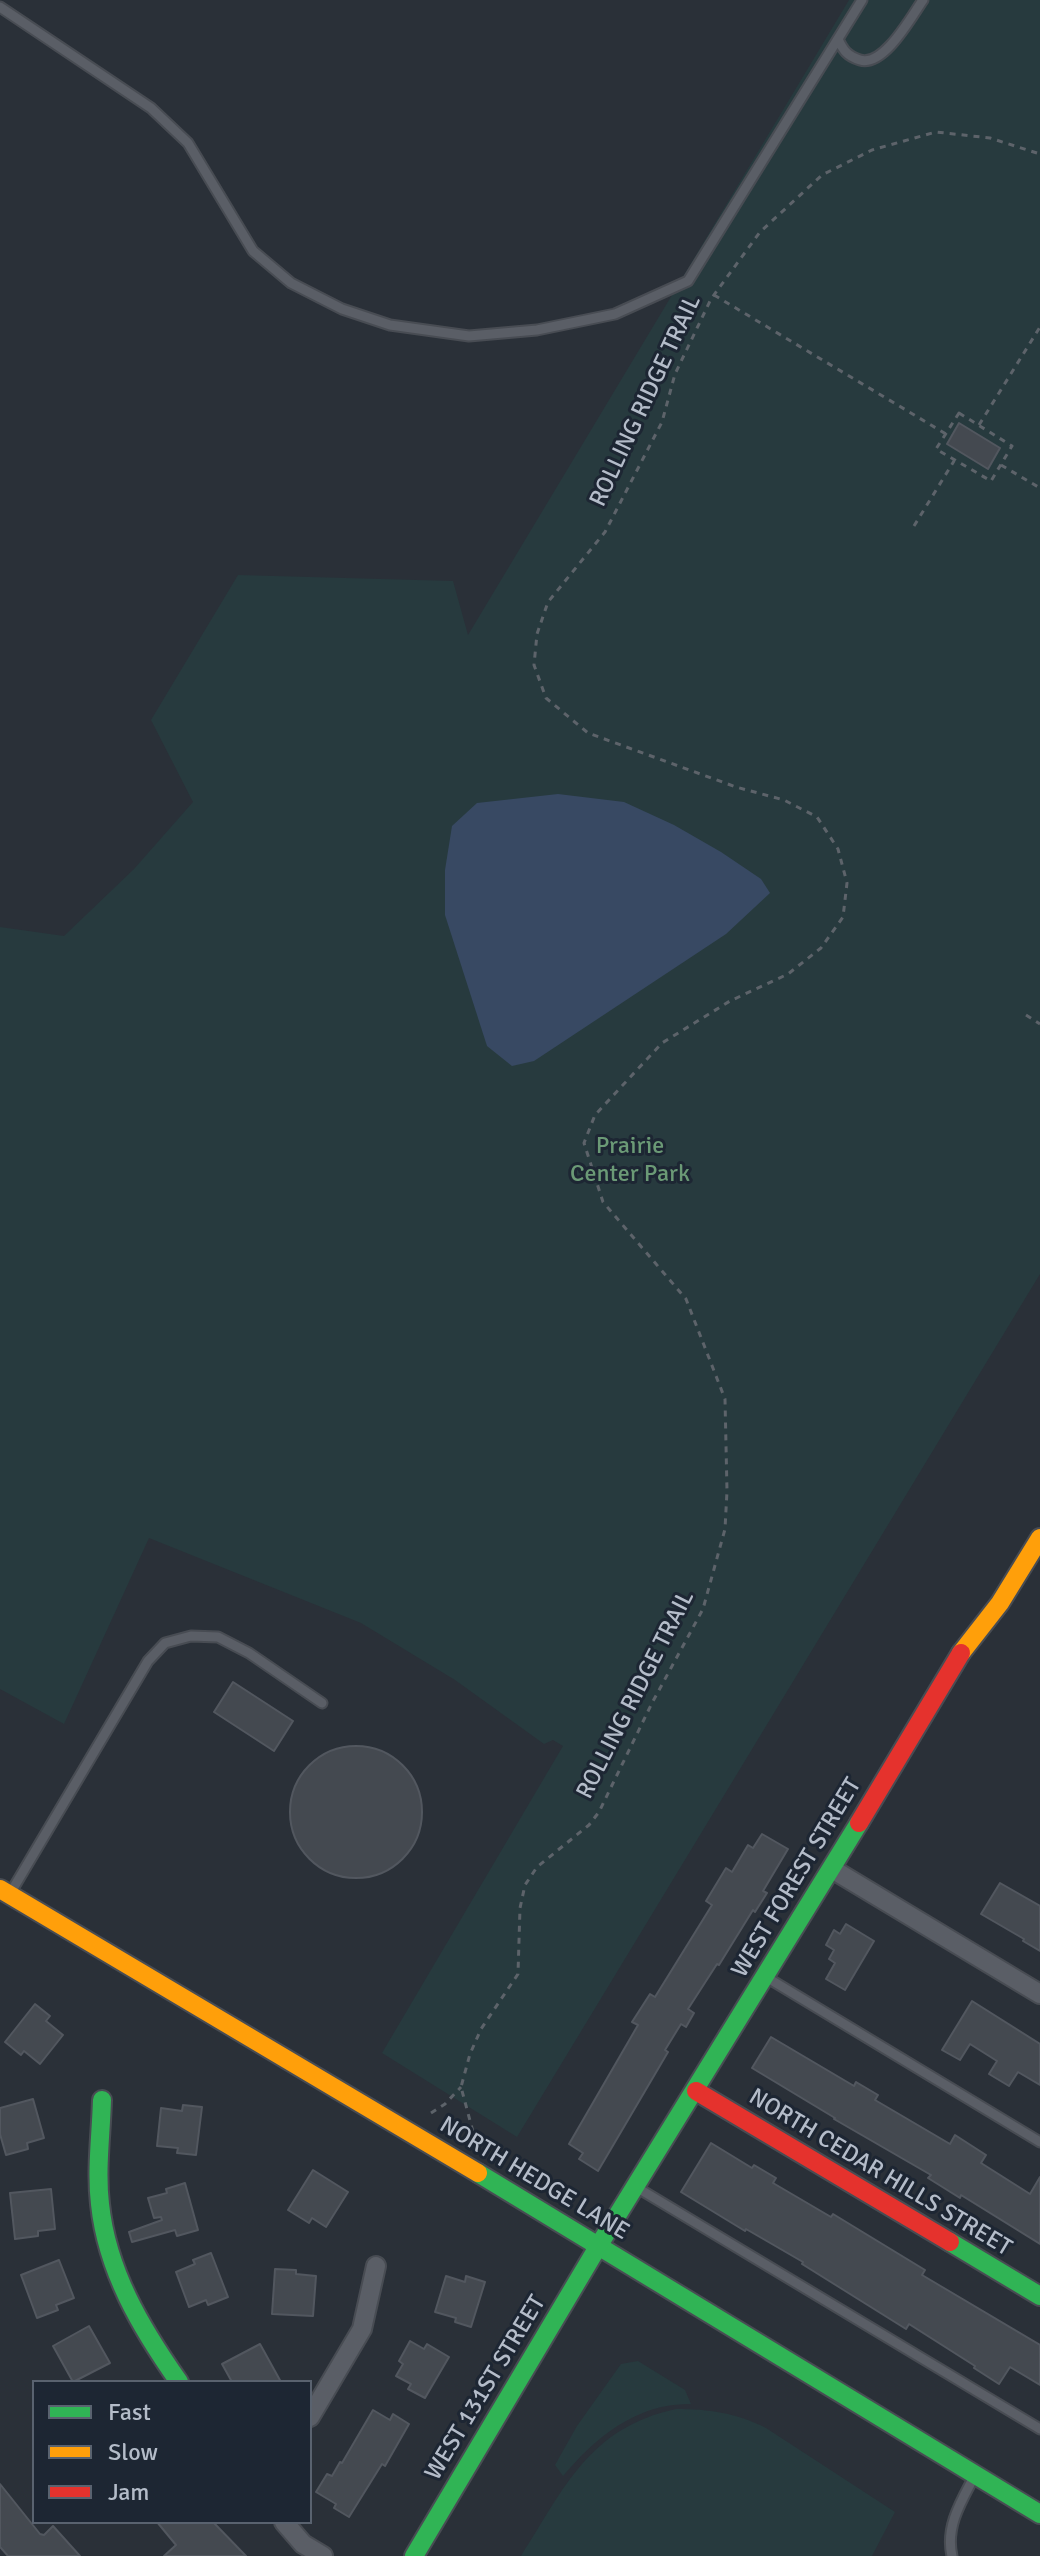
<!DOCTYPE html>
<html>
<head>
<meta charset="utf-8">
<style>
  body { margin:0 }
  #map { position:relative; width:1040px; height:2556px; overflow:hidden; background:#2a3038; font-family:Signika,sans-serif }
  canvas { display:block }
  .legend { position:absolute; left:32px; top:2380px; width:280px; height:144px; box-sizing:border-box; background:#1d2633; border:2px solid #59626f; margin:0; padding:10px 14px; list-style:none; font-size:24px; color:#b4bcc9 }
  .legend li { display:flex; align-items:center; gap:16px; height:40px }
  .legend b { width:40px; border:2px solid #59626f }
</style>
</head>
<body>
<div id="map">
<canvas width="1040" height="2556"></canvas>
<ul class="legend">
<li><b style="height:10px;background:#30b455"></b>Fast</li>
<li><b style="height:10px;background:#ff9f0a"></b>Slow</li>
<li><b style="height:10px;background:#e5322d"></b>Jam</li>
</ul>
</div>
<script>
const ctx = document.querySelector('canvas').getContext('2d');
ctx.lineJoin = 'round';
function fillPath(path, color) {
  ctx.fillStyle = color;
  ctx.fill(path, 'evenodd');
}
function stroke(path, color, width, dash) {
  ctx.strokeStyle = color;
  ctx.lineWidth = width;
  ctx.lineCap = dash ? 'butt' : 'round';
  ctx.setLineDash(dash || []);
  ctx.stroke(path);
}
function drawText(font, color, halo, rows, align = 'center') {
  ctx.font = font + ' Signika,sans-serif';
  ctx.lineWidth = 6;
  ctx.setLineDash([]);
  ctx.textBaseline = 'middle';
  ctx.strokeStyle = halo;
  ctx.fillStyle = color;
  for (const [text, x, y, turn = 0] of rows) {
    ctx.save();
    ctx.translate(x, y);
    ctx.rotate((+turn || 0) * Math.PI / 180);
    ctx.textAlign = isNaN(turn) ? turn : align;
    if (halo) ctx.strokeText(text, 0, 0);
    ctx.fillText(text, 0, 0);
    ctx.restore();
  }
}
fillPath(new Path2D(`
  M849 0H1040V1274L517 2137 382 2053 563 1746 553 1740 544 1744 455 1680 361 1623 149 1538 64 1724 0 1689V927L64 936 134 869 193 802 151 720 238 575 453 581 468 635Z
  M638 2361 685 2390 691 2404C637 2403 596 2437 563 2476L555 2465 577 2426 621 2364Z
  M676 2409C709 2409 737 2413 766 2428L895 2512 872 2556H521C565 2487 589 2428 676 2409Z`), '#273a3e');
fillPath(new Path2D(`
  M558 794 624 802 674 825 721 852 761 879 770 893 726 934 534 1061 512 1066 487 1046 445 915V870L452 826 477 803Z`), '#384963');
const building = new Path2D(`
  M959 423 1000 448 988 469 947 444Z
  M233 1682 293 1721 274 1751 214 1712Z
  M290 1812a66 66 0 1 1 132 0a66 66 0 1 1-132 0Z
  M762 1834 788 1849 763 1891 767 1893 755 1912 753 1910 719 1965 717 1964 688 2009 694 2013 686 2027 681 2024 665 2050 668 2052 598 2171 579 2159 583 2153 569 2144 638 2025 632 2022 650 1994 655 1997 712 1905 706 1901 726 1868 732 1872 748 1845 753 1848Z
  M1000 1883 1040 1906V1951L1023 1941 1024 1939 981 1914Z
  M846 1924 874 1941 845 1990 826 1979 835 1963 829 1959 834 1950 826 1945 834 1930 840 1934Z
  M972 2001 1040 2044V2085L1018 2072 1009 2086 989 2074 997 2061 970 2044 960 2060 942 2050Z
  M35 2004 50 2016 46 2021 63 2035 40 2064 24 2051 21 2055 5 2042Z
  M771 2037 854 2086 856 2082 878 2095 875 2100 950 2144 955 2135 986 2155 981 2163 1030 2194 1040 2177V2244L961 2195 960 2198 928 2178 931 2175 834 2119 835 2118 752 2068Z
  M33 2099 44 2138 27 2143 28 2149 6 2155 0 2134V2108Z
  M183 2105 202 2107 196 2155 177 2153 178 2148 157 2146 161 2108 182 2111Z
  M711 2143 752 2168 754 2165 776 2178 773 2183 831 2217 833 2214 925 2270 922 2275 1040 2345V2385L1010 2367 999 2384 974 2368 975 2366 909 2324 906 2329 802 2264 803 2262 746 2229 745 2231 681 2192Z
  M313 2170 348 2192 326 2227 312 2218 309 2223 288 2210Z
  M185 2183 198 2230 177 2236 175 2230 132 2242 129 2232 162 2220 161 2217 154 2218 148 2198 167 2193 166 2189Z
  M51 2189 55 2229 38 2231V2236L15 2239 10 2193Z
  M211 2253 228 2297 208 2305 206 2300 189 2307 176 2272 195 2264 193 2260Z
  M59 2260 74 2298 56 2305 58 2310 37 2318 21 2275Z
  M275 2269 296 2270V2274L316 2276 313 2316 272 2314Z
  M446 2276 465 2282 466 2276 485 2282 471 2327 455 2322 456 2318 435 2312Z
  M89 2326 110 2363 73 2382 53 2346Z
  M410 2341 424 2349 427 2344 449 2357 425 2398 408 2389 411 2384 396 2376 403 2364 399 2361Z
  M260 2344 281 2382H232L222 2364Z
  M373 2410 390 2420 393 2414 409 2424 385 2466 382 2464 349 2517 334 2508 336 2504 316 2492 327 2474 332 2476 340 2462 342 2463Z
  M0 2484 40 2534 44 2535 53 2526 80 2556H8L0 2547Z
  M157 2522H213L246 2556H164L176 2545Z`);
fillPath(building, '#444950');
stroke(building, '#52575f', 2);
const lane = new Path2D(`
  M0 7 151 108 188 143 253 251 291 283 342 309 390 325 469 336 537 330 615 314 688 281 862 0
  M838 39C843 50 847 56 860 60 884 67 911 17 923 0
  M11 1892 148 1661 165 1643 191 1636 218 1637 249 1653 322 1703
  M766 1977 1040 2142
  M636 2187 1040 2429
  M952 2556C945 2526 962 2500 975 2475`);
const street = new Path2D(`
  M832 1869 1040 1994
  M310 2417 362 2329 376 2266
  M284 2522 303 2544 323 2556`);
const fast = new Path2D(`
  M102 2100C101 2135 96 2170 100 2204 107 2271 141 2328 179 2382
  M478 2173 1040 2514
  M950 2242 1040 2296
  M414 2556 599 2245 859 1823`);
const slow = new Path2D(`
  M961 1653 1000 1603 1040 1538
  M0 1889 478 2173`);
const jam = new Path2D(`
  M859 1823 961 1653
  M696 2091 950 2242`);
stroke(lane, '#484c53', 13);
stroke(street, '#484c53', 22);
stroke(fast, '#484c53', 22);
stroke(slow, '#484c53', 22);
stroke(jam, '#484c53', 22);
stroke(new Path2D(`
  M714 295 946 434
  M959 413 1012 446 991 481 936 449Z
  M979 425 1040 327
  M1001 465 1040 488
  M914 526 954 461
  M1026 1015 1040 1024
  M431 2113 445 2104 461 2087
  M476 2143 461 2087 470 2054 481 2029 518 1974 520 1908 525 1885 537 1867 589 1825 599 1812 652 1703 703 1609 725 1529 727 1491 725 1399 686 1299 603 1202 584 1143 595 1115 662 1043 730 1001 788 974 821 948 843 917 847 883 838 849 817 817 784 800 736 787 588 733 546 698 534 665 537 634 548 602 605 532 662 422 675 374 711 299 760 232 822 175 872 150 936 132 990 138 1040 154`), '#5d636a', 3, [6, 6]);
stroke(lane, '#5a5e66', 9);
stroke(street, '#5a5e66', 18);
stroke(fast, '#30b455', 18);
stroke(slow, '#ff9f0a', 18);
stroke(jam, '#e5322d', 18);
drawText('24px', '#b4bcc9', '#1d2633', [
  ["ROLLING RIDGE TRAIL",646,401,-65],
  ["ROLLING RIDGE TRAIL",636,1695,-63],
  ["WEST FOREST STREET",797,1878,-59],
  ["NORTH CEDAR HILLS STREET",880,2173,31],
  ["NORTH HEDGE LANE",534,2179,31],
  ["WEST 131ST STREET",486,2388,-59]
]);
drawText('24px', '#6b9a76', '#1d2633', [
  ["Prairie",630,1147],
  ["Center Park",630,1175]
]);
</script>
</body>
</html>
